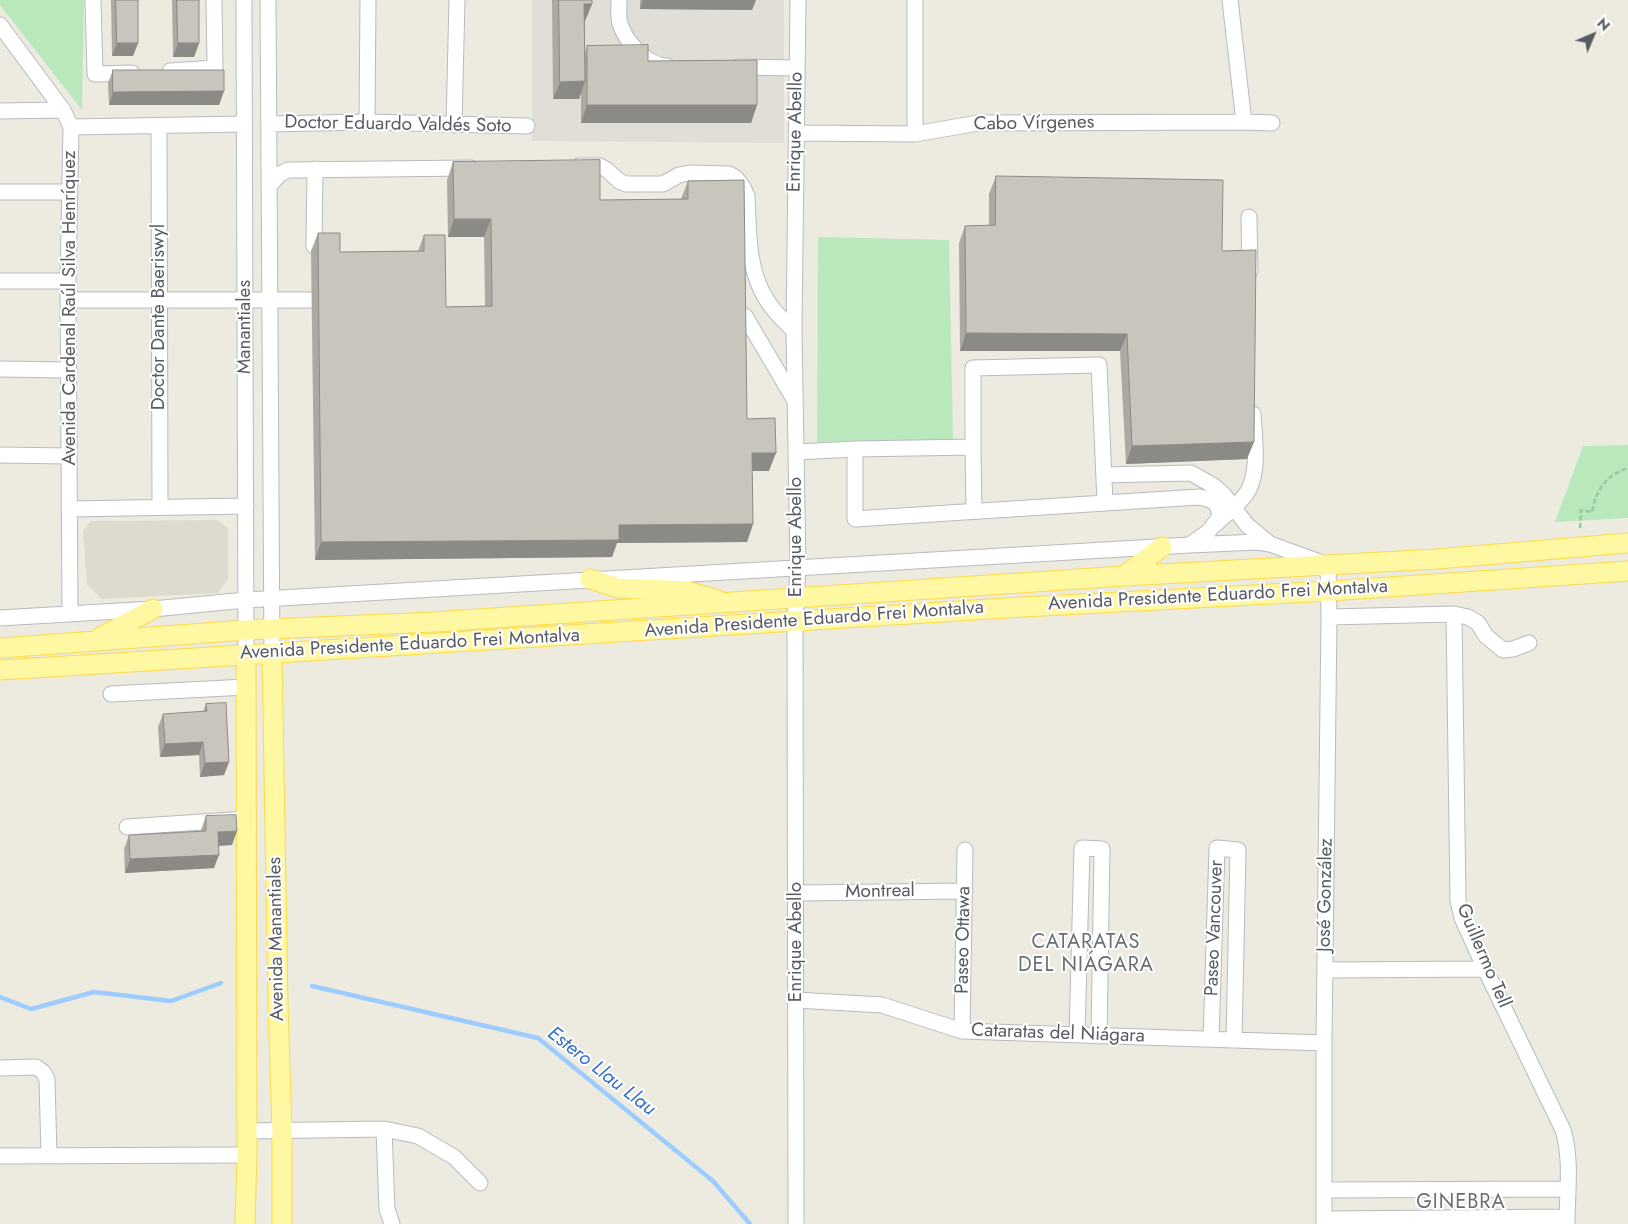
<!DOCTYPE html>
<html>
<head>
<meta charset="utf-8">
<style>
  body { margin:0 }
  #map { position:relative; width:1628px; height:1224px; overflow:hidden; background:#edebdf; font-family:Jost,sans-serif }
  canvas { display:block }
  .north { position:absolute; left:1568px; top:10px; width:50px; height:50px; -webkit-text-stroke:4px #fff; paint-order:stroke; rotate:45deg; font-size:14px; font-weight:700; line-height:20px; text-align:center; color:#585c62 }
  .north::after { content:''; display:block; margin:auto; width:18px; height:22px; background:#585c62; clip-path:polygon(50% 0,100% 100%,50% 72%,0 100%) }
</style>
</head>
<body>
<div id="map">
<canvas width="1628" height="1224"></canvas>
<div class="north">N</div>
</div>
<script>
const ctx = document.querySelector('canvas').getContext('2d');
ctx.lineJoin = 'round';
function fillPath(path, color) {
  ctx.fillStyle = color;
  ctx.fill(path, 'evenodd');
}
function stroke(path, color, width, dash) {
  ctx.strokeStyle = color;
  ctx.lineWidth = width;
  ctx.lineCap = dash ? 'butt' : 'round';
  ctx.setLineDash(dash || []);
  ctx.stroke(path);
}
function drawText(font, color, halo, rows, align = 'center') {
  ctx.font = font + ' Jost,sans-serif';
  ctx.lineWidth = 4;
  ctx.setLineDash([]);
  ctx.textBaseline = 'middle';
  ctx.strokeStyle = halo;
  ctx.fillStyle = color;
  for (const [text, x, y, turn = 0] of rows) {
    ctx.save();
    ctx.translate(x, y);
    ctx.rotate((+turn || 0) * Math.PI / 180);
    ctx.textAlign = isNaN(turn) ? turn : align;
    if (halo) ctx.strokeText(text, 0, 0);
    ctx.fillText(text, 0, 0);
    ctx.restore();
  }
}
fillPath(new Path2D(`
  M532 0H784V143L532 141Z`), '#e0ded7');
fillPath(new Path2D(`
  M217 520 228 528V579L218 593 102 599 87 585 83 531 91 521Z`), '#dcdbce');
fillPath(new Path2D(`
  M0 0H84L82 110 0 5Z
  M818 237 949 240 953 440 817 442Z
  M1628 445V518L1555 522 1583 446Z`), '#b9e8bd');
stroke(new Path2D(`
  M312 986 538 1038 713 1181 750 1224
  M0 997 31 1009 94 992 171 1001 221 983`), '#9dccff', 4.5);
const minor = new Path2D(`
  M93 0 95 74 132 73
  M244 0 246 654
  M268 0 272 654
  M619 0C619 7 618 17 620 24 626 42 647 66 667 66
  M915 0V134
  M1230 0 1244 122
  M0 25 63 110 71 127 68 281 70 613
  M738 67 797 68
  M170 71 215 68 214 0
  M0 111 63 110
  M367 122 368 0
  M269 124 367 122 527 126
  M454 125 457 0
  M159 126 160 507
  M71 127 244 124
  M796 133 915 134 978 123 1244 122 1272 123
  M579 166H600L607 170 619 181 626 184H663L679 175 689 173 729 174 736 178 743 187 747 196C749 233 747 271 768 302 775 313 785 322 794 331
  M269 186 280 174 288 170 471 168
  M0 192H69
  M1249 217 1250 271
  M314 246 315 169
  M0 281H68
  M68 300H324
  M745 316 795 401
  M0 369 69 370
  M973 447 974 511
  M797 452 855 449
  M0 455 68 456
  M1104 475 1191 473 1214 486 1224 495 1247 525 1270 544
  M1105 502 1099 365 973 368V447L855 449V519L1199 497C1212 499 1221 504 1219 518L1208 532 1191 544
  M69 509 246 506
  M1216 524C1226 514 1241 503 1248 491 1260 469 1254 438 1253 414
  M1454 614 1458 901 1462 918 1485 969 1563 1130C1572 1160 1567 1193 1567 1224
  M1329 617 1454 614 1468 617 1478 623 1486 636 1503 650 1513 649 1529 643
  M0 618 153 609 246 600 1190 545 1257 542 1270 544 1328 565 1329 617 1324 1043V1224
  M111 694 246 687
  M127 827 246 819
  M796 893 965 891
  M1325 970 1485 969
  M796 1000 882 1005 962 1031 1324 1043
  M962 1031 965 850
  M1077 1035 1082 848 1102 849 1099 1036
  M1211 1039 1217 848 1238 850 1234 1040
  M0 1068 36 1067 43 1072 47 1079 49 1156
  M384 1129 387 1209 392 1224
  M247 1131 384 1129 418 1136 454 1157 480 1183
  M0 1156 247 1155
  M1324 1190 1568 1189
  M1324 1219 1567 1217
  M796 1224 795 622 798 567 794 331 798 0`);
const major = new Path2D(`
  M1124 576 1162 547
  M590 579 618 588 687 591 718 600
  M99 638 153 609
  M0 648 246 630 434 622 1124 576 1437 559 1628 543
  M272 654 278 1005 282 1131V1224
  M0 670 1023 607 1329 591 1628 571
  M245 1224 247 1155 246 654`);
stroke(minor, '#b8bac0', 17);
stroke(major, '#fdda48', 21);
stroke(new Path2D(`
  M1580 528 1581 510 1592 512C1596 490 1606 475 1628 468`), '#92c9a6', 2.5, [5, 2.5]);
stroke(minor, '#fff', 15);
stroke(major, '#fff8a2', 19);
fillPath(new Path2D(`
  M111 0H138V43L133 56H112Z
  M172 0H199V43L194 57H173Z
  M552 0H592V4L585 21V52L587 46 648 61 757 105 751 123H581V93L579 99H553Z
  M640 0H756L752 10 640 9Z
  M113 70 224 91 219 105H109L108 83Z
  M453 162 600 200 681 199 688 181 747 419 769 471H752L753 524 747 542 617 543 612 557 315 560 311 251 318 233 340 252 418 251 424 235 446 307 485 306 484 237H448L447 180Z
  M996 176 1222 251 1247 459 1126 464 1120 351H960L959 243 965 226 989 225V194Z
  M206 704 229 762 224 775 200 777 199 755 160 757 158 727 163 714 203 712Z
  M206 816 232 845 219 846 214 868 125 873 124 849 129 835 201 832V830Z`), '#aca9a2');
fillPath(new Path2D(`
  M643 0H756L752 10 640 9Z
  M584 4H592L585 21 578 22Z
  M117 43H138L133 56H112Z
  M178 43H199L194 57H173Z
  M585 81 579 99H553L560 82Z
  M224 91 219 105H109L113 92Z
  M587 105H757L751 123H581Z
  M454 219H491L484 237H448Z
  M966 333 1127 334 1120 351H960Z
  M1254 442 1247 459 1126 464 1132 446Z
  M752 453H776L769 471H746Z
  M753 524 747 542 617 543 612 557 315 560 321 542 619 525Z
  M203 742 199 755 160 757 165 744Z
  M229 762 224 775 200 777 205 763Z
  M237 831 232 845 213 846 218 832Z
  M219 855 214 868 125 873 130 859Z`), '#8c8a84');
const building = new Path2D(`
  M116 0H138V43H117Z
  M177 0H199V43H178Z
  M559 0H592V4H584L585 81 560 82Z
  M648 45V61L757 60V105H587V46Z
  M113 70H224V91L113 92Z
  M600 160V200L688 199V181L744 180 747 419 775 418 776 453H752L753 524 619 525V540L321 542 318 233H340V252L424 251V235H445L446 307 492 306 491 219H454L453 162Z
  M996 176 1223 180 1222 251 1256 250 1254 442 1132 446 1127 334 966 333 965 226 995 225Z
  M226 703 229 762 205 763 203 742 165 744 163 714 207 711 206 704Z
  M236 815 237 831 218 832 219 855 130 859 129 835 206 831V816Z`);
fillPath(building, '#c8c5bc');
stroke(building, '#8c8a84', 1);
drawText('19px', '#585c62', '#fff', [
  ["Cabo Vírgenes",1034,124,-1],
  ["Doctor Eduardo Valdés Soto",398,125,1],
  ["Enrique Abello",796,132,-89],
  ["Avenida Cardenal Raúl Silva Henríquez",70,308,-90],
  ["Doctor Dante Baeriswyl",159,317,-90],
  ["Manantiales",245,327,-90],
  ["Enrique Abello",796,537,-90],
  ["Avenida Presidente Eduardo Frei Montalva",1218,596,-3],
  ["Avenida Presidente Eduardo Frei Montalva",814,620,-4],
  ["Avenida Presidente Eduardo Frei Montalva",410,645,-3],
  ["Montreal",880,892,-1],
  ["José González",1326,895,-89],
  ["Paseo Vancouver",1215,928,-88],
  ["Avenida Manantiales",277,939,-91],
  ["Paseo Ottawa",964,940,-89],
  ["Enrique Abello",796,942,-90],
  ["Guillermo Tell",1483,956,67],
  ["Cataratas del Niágara",1058,1034,2]
]);
ctx.letterSpacing = '1px';
drawText('20px', '#696e74', '#fff', [
  ["CATARATAS",1086,943],
  ["DEL NIÁGARA",1086,966],
  ["GINEBRA",1461,1203]
]);
ctx.letterSpacing = '0px';
drawText('italic 20px', '#3672cc', '#fff', [
  ["Estero Llau Llau",601,1072,38]
]);
</script>
</body>
</html>
